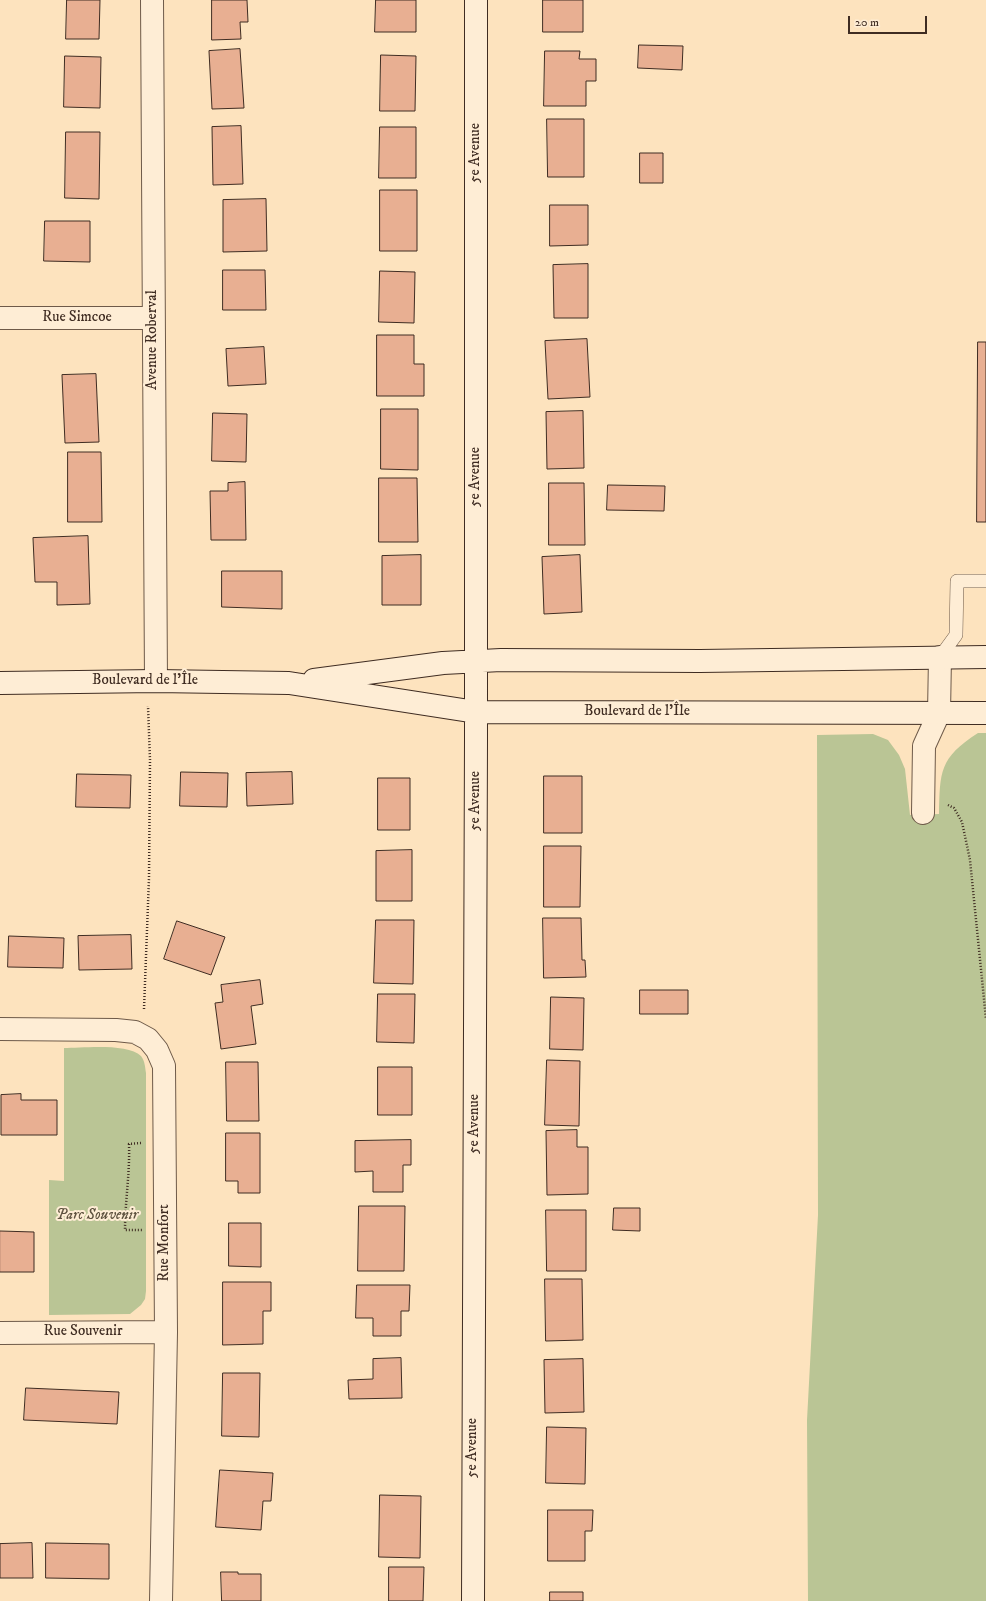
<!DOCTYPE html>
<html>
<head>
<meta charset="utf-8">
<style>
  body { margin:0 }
  #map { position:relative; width:986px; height:1601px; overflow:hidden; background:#fde3be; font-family:"IM FELL DW Pica",serif }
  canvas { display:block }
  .scale { position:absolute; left:848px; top:16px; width:79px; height:18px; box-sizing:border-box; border:2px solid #3f2c22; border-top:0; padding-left:5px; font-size:12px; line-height:14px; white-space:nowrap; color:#3f2c22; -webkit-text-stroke:3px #feedd5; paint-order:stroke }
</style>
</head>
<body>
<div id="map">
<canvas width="986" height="1601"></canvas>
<div class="scale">20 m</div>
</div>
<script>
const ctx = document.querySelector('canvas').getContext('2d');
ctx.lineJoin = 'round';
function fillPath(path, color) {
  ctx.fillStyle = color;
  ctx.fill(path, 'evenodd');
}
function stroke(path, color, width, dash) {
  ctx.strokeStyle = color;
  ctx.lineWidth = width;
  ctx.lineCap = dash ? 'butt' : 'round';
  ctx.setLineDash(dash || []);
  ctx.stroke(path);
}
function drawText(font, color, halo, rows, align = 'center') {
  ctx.font = font + ' "IM FELL DW Pica",serif';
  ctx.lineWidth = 4;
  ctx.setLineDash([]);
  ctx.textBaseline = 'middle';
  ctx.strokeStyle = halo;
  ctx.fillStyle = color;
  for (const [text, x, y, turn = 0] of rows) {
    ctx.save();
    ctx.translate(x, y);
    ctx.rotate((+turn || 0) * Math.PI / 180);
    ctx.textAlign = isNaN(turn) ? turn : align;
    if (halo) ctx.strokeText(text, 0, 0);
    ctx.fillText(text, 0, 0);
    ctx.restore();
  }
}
fillPath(new Path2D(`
  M978 733H986V1601H808L807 1420 818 1215 817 735 873 734 888 740 899 755 905 769 910 815 939 814C940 772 939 758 978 733Z
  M64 1048C83 1048 128 1043 141 1056 145 1061 145 1067 146 1073V1291L145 1299 141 1305 130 1314 49 1315V1180L64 1181Z`), '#bac595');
const building = new Path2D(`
  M67 0H100L99 39H66Z
  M212 0H247L248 22H240L241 39 212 40Z
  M376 0H416V32H375Z
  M543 0H583V32H543Z
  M639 45 683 46 682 70 638 68Z
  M240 49 244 108 212 109 209 51Z
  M545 51H580L579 59H596V81H586V106H544Z
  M381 55 416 56 415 111H380Z
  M65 56 101 57 100 108 64 107Z
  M547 119H584V177H548Z
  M241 126 243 184 213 185 212 127Z
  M380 127H416V178H379Z
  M66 132H100L99 199 65 198Z
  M640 153H663V183H640Z
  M380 190H417V251H380Z
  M266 199 267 251 223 252V200Z
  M550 205H588V245L550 246Z
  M45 221H90V262L44 261Z
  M588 264V318H554L553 265Z
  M223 270H265L266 310H223Z
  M380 271 415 272 414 323 379 322Z
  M377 335H414V364H424V396H377Z
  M587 339 590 397 548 399 545 341Z
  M978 342H986V522H977Z
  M264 347 266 384 228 386 226 349Z
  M96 374 99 442 65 443 62 375Z
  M381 409H418V470L381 469Z
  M583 411 584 468 547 469 546 412Z
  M213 413 247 414 246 462 212 461Z
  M68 452H101L102 522H68Z
  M379 478H417L418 542H379Z
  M245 482 246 540H211L210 491H228V483Z
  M549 483H584L585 545H549Z
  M608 485 665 486 664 511 607 510Z
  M88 536 90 604 57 605V582H35L33 538Z
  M421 555V605H382V556Z
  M580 555 582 612 544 614 542 557Z
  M222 571H282V609L222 607Z
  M181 772 228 773 227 807 180 806Z
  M292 772 293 804 247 806 246 773Z
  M77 774 131 775 130 808 76 807Z
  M544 776H582V833H544Z
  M378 778H410V830H378Z
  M544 846H581L580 907H544Z
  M412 850V901H376V851Z
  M543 918H581L582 960H585L586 977 544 978Z
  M376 920H414L413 984 374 983Z
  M177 921 225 937 211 975 164 959Z
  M131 935 132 969 79 970 78 936Z
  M9 936 64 938 63 968 8 967Z
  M260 980 263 1004 251 1006 256 1044 221 1049 215 1003 223 1002 221 985Z
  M640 990H688V1014H640Z
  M378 994H415L414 1043 377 1042Z
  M551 997 584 998 583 1050 550 1049Z
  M547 1060 580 1061 579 1126 545 1125Z
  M226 1062H258L259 1121H227Z
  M378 1067H412V1115H378Z
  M21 1094V1100H57V1135H1V1095Z
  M577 1130V1147H588V1194L547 1195 546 1131Z
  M226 1133H260V1193H238V1181H226Z
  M411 1140V1165H403V1192H373V1171L355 1172V1141Z
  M359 1206H405L404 1271H358Z
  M614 1208H640V1231L613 1230Z
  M546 1210H586V1271H547Z
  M229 1223H261V1267L229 1266Z
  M0 1231 34 1232V1272H0Z
  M545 1279H582L583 1340 546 1341Z
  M223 1282H271V1311H263V1344L223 1345Z
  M357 1285H410L409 1311H401V1336H373V1318H356Z
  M401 1358 402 1398 349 1399 348 1380 373 1379V1359Z
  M583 1359 584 1412 545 1413 544 1360Z
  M223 1373H260L259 1437 222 1436Z
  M26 1388 119 1392 117 1424 24 1420Z
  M547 1427 586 1428 585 1484 546 1483Z
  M220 1470 273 1473 271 1501H263L261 1530 216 1527Z
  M380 1495 421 1496 420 1558 379 1557Z
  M548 1510H593L592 1531H585V1561H548Z
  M32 1543 33 1578H0V1544Z
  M46 1543 109 1544V1579L46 1578Z
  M389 1567H424L423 1601H389Z
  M221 1572H238V1574H261V1601H222Z
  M550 1592H583V1601H550Z`);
fillPath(building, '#e8af92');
stroke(building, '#3f2c22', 1);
const lane = new Path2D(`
  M940 657 956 635 957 581H986`);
const street = new Path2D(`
  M152 0 156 681
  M0 318H153
  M923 813 924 746 939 713 940 657
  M0 1029 116 1030 135 1032 148 1039 157 1050 164 1066 166 1332 161 1601
  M0 1333 166 1332`);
const secondary = new Path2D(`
  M314 680 443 663 501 660 700 661 986 657
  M0 683 156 681 289 683 476 712 986 713
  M473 1601 476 740V0`);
stroke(lane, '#6e5a49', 14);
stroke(street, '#6e5a49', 24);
stroke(secondary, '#3f2c22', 24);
stroke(new Path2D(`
  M948 805 954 808 962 822 970 860 986 1019
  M144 1009 149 878 150 760 148 706
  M141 1143 129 1144C130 1173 125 1202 125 1230H142`), '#3f2c22', 2.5, [1, 2]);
stroke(lane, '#feedd5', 13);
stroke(street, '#feedd5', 22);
stroke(secondary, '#feedd5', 22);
drawText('15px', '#3f2c22', '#feedd5', [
  ["5e Avenue",476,153,-90],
  ["Rue Simcoe",77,318],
  ["Avenue Roberval",153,340,-90],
  ["5e Avenue",476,477,-90],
  ["Boulevard de l'Île",145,681],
  ["Boulevard de l'Île",637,712],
  ["5e Avenue",476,801,-90],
  ["5e Avenue",475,1124,-90],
  ["Rue Monfort",165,1243,-90],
  ["Rue Souvenir",83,1332],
  ["5e Avenue",473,1448,-90]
]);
drawText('italic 15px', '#5e523f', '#feedd5', [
  ["Parc Souvenir",97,1216]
]);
</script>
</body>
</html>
